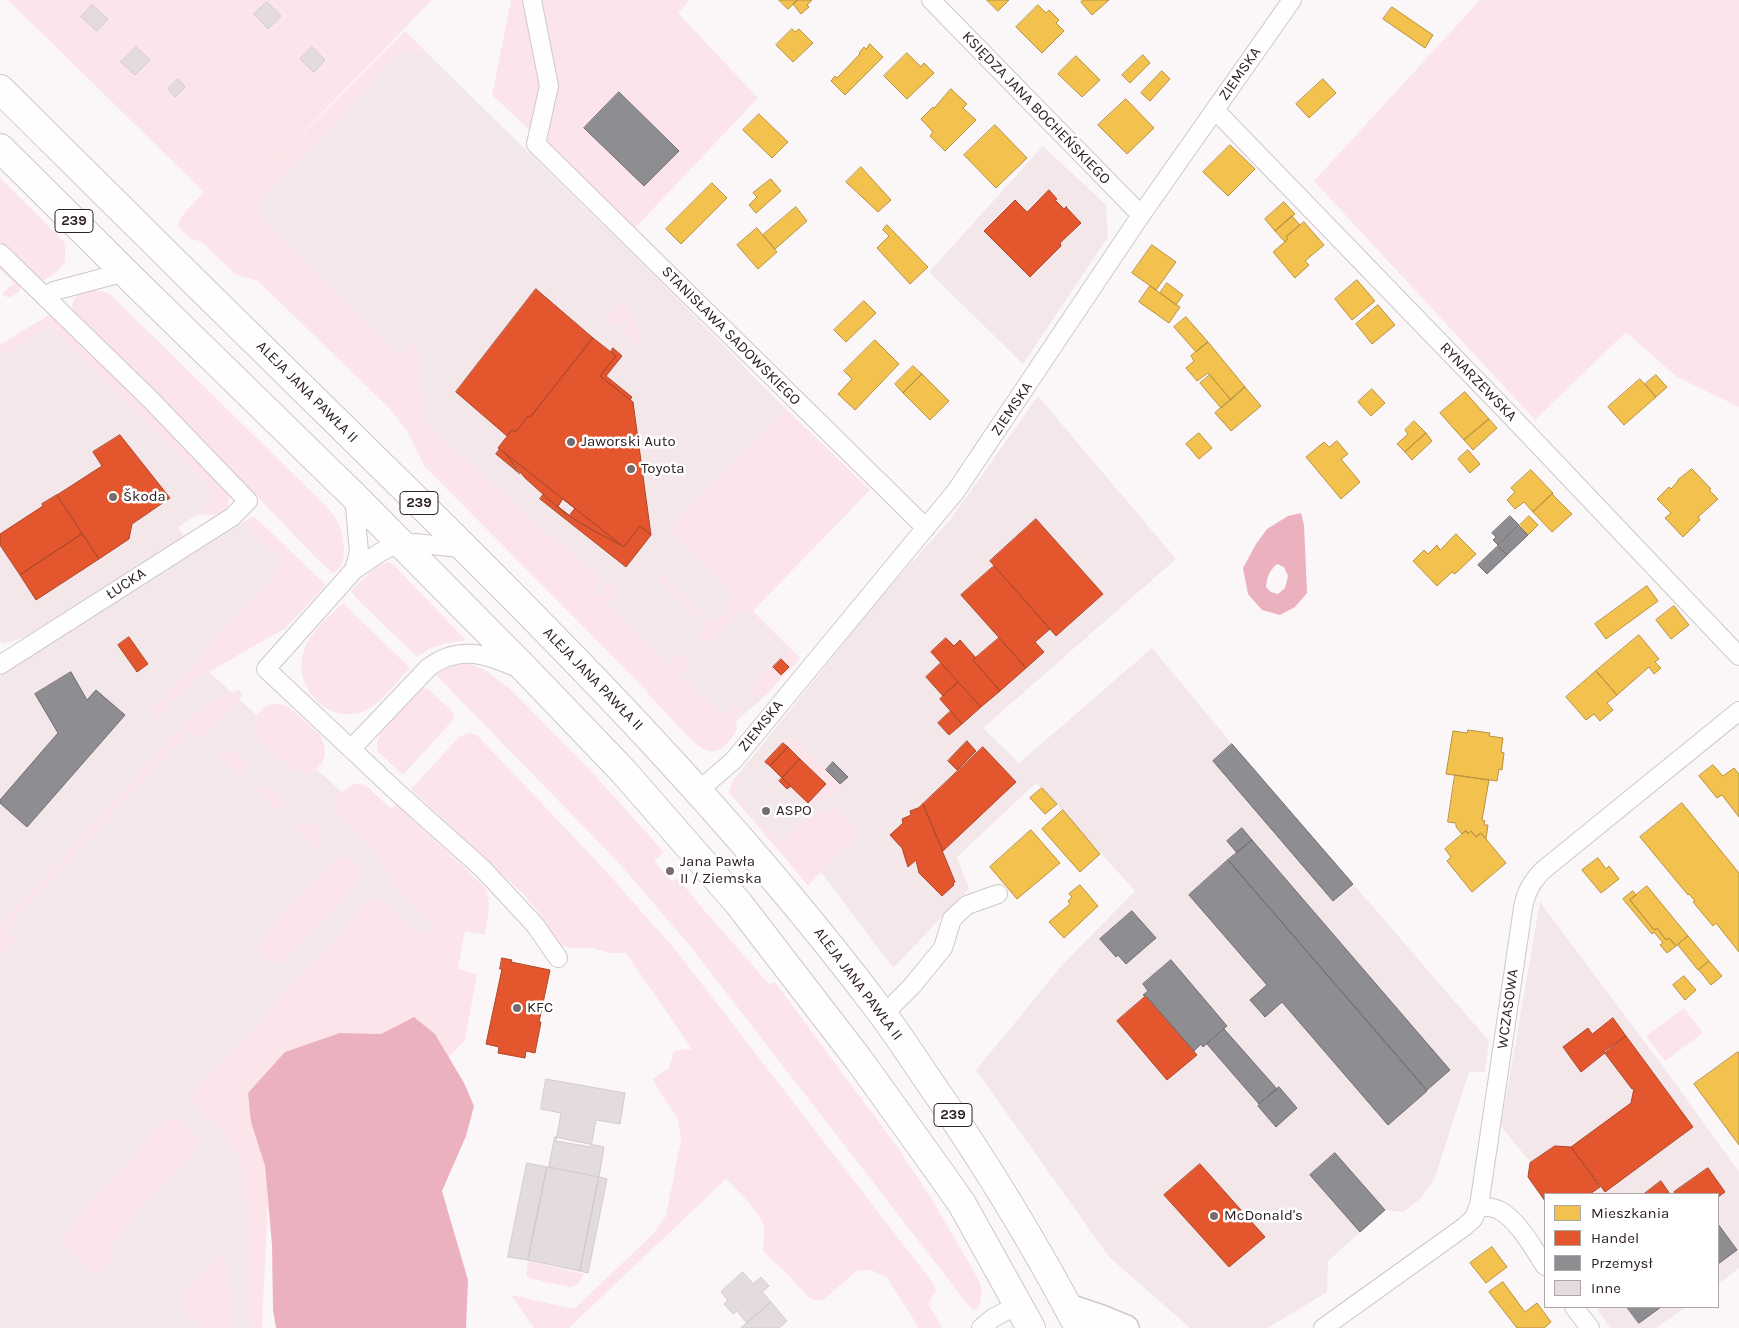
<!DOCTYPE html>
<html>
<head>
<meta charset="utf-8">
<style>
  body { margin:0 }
  #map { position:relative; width:1739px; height:1328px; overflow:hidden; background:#fbf7f8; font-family:Karla,sans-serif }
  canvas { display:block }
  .legend { position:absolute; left:1544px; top:1193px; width:175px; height:115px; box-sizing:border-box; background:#fff; border:1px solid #aca6a7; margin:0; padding:6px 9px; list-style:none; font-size:15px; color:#2f2124 }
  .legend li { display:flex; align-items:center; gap:10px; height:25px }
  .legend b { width:25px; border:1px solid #aca6a7 }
</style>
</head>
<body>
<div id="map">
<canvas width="1739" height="1328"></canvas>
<ul class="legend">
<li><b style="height:14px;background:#f2c14e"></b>Mieszkania</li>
<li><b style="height:14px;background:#e4572e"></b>Handel</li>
<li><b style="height:14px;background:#8d8d92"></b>Przemysł</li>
<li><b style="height:14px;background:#e4dbdd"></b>Inne</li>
</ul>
</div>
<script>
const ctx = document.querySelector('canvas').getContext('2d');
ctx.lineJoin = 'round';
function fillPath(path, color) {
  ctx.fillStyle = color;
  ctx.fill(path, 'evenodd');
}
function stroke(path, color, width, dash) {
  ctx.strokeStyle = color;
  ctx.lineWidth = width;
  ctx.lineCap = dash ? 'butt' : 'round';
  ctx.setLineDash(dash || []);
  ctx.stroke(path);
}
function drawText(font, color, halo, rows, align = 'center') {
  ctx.font = font + ' Karla,sans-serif';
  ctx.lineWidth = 5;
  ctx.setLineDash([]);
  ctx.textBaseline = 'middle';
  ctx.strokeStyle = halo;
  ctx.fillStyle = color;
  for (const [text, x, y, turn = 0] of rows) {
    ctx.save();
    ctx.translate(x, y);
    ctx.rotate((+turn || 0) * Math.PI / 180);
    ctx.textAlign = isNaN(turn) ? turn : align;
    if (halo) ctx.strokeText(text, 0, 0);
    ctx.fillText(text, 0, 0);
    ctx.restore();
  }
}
fillPath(new Path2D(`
  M400 53H427L664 285 786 409 670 529 800 658 766 695 716 739 407 422 261 218 259 202Z
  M1043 146 1106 205 1108 237 1023 364 929 272Z
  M48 327 225 504 211 515 198 514 178 527 184 537 26 637 2 644 0 641V357Z
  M1038 396 1176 559 983 728 1019 763 1152 648 1232 744 1489 1041 1485 1072H1469L1434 1180 1420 1199 1404 1212 1385 1210 1328 1261 1327 1292 1268 1328H1190L1109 1257 976 1070 1064 963 1135 891 1042 788 1036 783 957 857 969 889 893 968 821 872 808 885 729 792 734 779 801 697 876 602 950 520Z
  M242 523 284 563 197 661 471 909 288 1036 232 1083 256 1196 260 1328H0V677Z
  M1540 902 1662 1065 1739 1172V1268L1718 1284V1194H1545V1201L1529 1179 1531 1163 1501 1126Z
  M1596 1307H1686L1656 1328H1610Z`), '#f4e7ea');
fillPath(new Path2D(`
  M8 0H432L262 175 405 31 427 53H400L259 202 261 218 401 355 412 345 415 347C425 363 411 387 428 401L419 415 531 521 600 576 601 579 593 594 600 598 607 586 611 585 616 591 607 603 669 663C675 659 679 651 687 657V666L680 674 723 716 731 708 737 707 742 711V715L736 721 737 729C717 765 703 752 681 729 670 717 659 706 649 695L647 691 425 467 408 432 390 409 258 281 236 275 205 245 199 241 190 239 178 226C181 212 195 203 204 192Z
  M511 0H690L678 13 758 98 635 228 492 95Z
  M1480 0H1739V407L1677 377 1626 332 1535 420 1314 181Z
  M0 178 65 243V262L55 273 42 282 33 279 0 242Z
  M0 263 20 284 19 292 11 297H6L2 294 14 283 0 269Z
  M94 290 109 293 325 505C329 510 334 515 337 521 344 533 350 568 333 573L319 561 227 465 74 314C68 299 79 291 94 290Z
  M620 302 635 315 640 346 623 332 629 324 624 320 617 328 606 318Z
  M50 314 55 317 225 487C230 493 230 502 226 509L215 515 198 514C206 506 214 502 211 490L48 327 0 357V345Z
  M786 409 870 490 753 611 800 658 766 695 760 698 753 693 752 687 772 665 782 675 789 667 781 659 789 650 744 607 712 640 707 643H702L699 641V636L707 626 659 579 660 576H664L712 626 726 612 724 610 735 598 669 532 670 529Z
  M252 517 256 518 326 585 287 627 195 680 180 692 156 718 151 712 284 563 242 523Z
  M388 562 393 564 465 639V641C447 642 432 646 417 657L357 599 351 591 376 566Z
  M343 603 410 668C397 681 380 706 362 712 325 724 292 685 304 650 310 632 330 616 343 603Z
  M464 664H471L485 670 509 688 591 771 664 852 654 861 671 881 678 878 698 903 769 984 775 982 898 1148 930 1196 980 1282C982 1291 982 1302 977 1310H973L965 1301 690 946 617 861 436 675 451 666Z
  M422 688 428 689 452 711 454 716 453 720 403 775 377 751V741L381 732Z
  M240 690 242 695 201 740 190 730 4 929 15 941 1 955 0 954V927L187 721C203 708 220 694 240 690Z
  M278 704 288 706 320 735C325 744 328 755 321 764 306 784 285 765 273 753 268 749 263 744 259 739 253 728 255 711 267 706 271 704 275 704 278 704Z
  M470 733 477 735 605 870 678 953 933 1283 936 1291 928 1304 943 1328H919L887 1278 871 1270H858L823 1300H814L808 1297 788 1275 763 1251C763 1243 765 1235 764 1227 761 1212 737 1190 726 1179L569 1328H534L511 1295 574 1309 653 1234 666 1216 681 1140 678 1120 652 1079 669 1068 674 1051 692 1049 626 953H609L593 948H570L561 946 536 909 522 893 411 789 460 736Z
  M790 736 841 785C830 794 819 802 805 804L791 791 792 788 808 803 826 784 783 743Z
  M225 751C237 750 245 757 245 769L241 777 218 756Z
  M738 775 740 780 735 794 779 843 812 813 839 808 862 833 808 885 729 792 731 784Z
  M359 783 369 788 391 809 396 804 484 886C493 901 487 918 485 935L465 931 458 969 477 974 465 1040 448 1058 435 1034 414 1017 381 1034 340 1033 251 1122 265 1166 268 1199 262 1328H251L243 1171C235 1140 217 1128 195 1107L192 1103 193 1094 370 900 377 897 385 902 424 938 435 925 397 889 390 879 375 849 338 813 333 807C335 796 347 785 359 783Z
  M267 786C281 788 288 802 280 813L256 791 261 788Z
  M301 822C317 822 330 833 317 848L294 826Z
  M344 857C358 858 362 867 359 879L286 960C269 967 255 958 261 940L331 863 337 858Z
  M1684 1008 1703 1033 1665 1061 1646 1036Z
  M173 1118C186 1120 196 1131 197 1144L193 1151 108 1245C118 1259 113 1261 101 1272L92 1270 64 1244 62 1241V1235L162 1124Z
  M219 1258H224L227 1264 230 1328H202L183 1311 180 1303 183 1296Z
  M528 1261 584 1274 578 1284 570 1287 528 1278 526 1275Z`), '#fce5ea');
fillPath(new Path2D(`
  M1301 513 1304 525 1307 593 1295 607 1280 615 1262 610 1248 594 1243 568 1256 544 1267 529 1288 516ZM1277 564 1284 567 1288 576 1285 588 1278 594 1271 592 1266 587C1267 577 1269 571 1277 564Z
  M414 1017 435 1034 464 1083 474 1106 466 1136 442 1191 468 1280 466 1328H276L273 1310 272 1245 265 1166 251 1122 248 1093 285 1052 340 1033 381 1034Z`), '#ecb1bf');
const homes = new Path2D(`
  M779 0H798L788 9Z
  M798 0H812L807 5 809 7 801 14 793 4Z
  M987 0H1009L998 11Z
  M1083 0H1109L1092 15 1081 2Z
  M1038 5 1046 13 1049 10 1059 20 1056 23 1064 31 1042 53 1016 27Z
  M1392 7 1433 35 1425 48 1383 19Z
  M792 29 795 32 799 29 813 43 793 62 776 45Z
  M870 44 883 57 845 95 831 81 835 76 837 78 860 54 859 53 864 47 866 49Z
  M907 53 921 67 924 63 934 73 907 99 884 76Z
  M1143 55 1150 63 1130 83 1122 75Z
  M1076 56 1100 80 1082 97 1058 74Z
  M1162 71 1170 79 1150 101 1141 93Z
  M1323 79 1336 93 1309 118 1296 104Z
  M951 89 967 104 963 108 976 120 945 151 930 136 933 132 921 119 933 107 934 108Z
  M1126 99 1154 128 1127 154 1098 125Z
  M759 114 788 142 772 158 743 130Z
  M995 125 1027 158 996 188 964 155Z
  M1230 145 1255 169 1228 196 1203 172Z
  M861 167 891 200 878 212 846 182Z
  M771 179 781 191 756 213 749 205 757 197 753 193Z
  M712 183 727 198 681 244 666 229Z
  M1284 202 1295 214 1275 231 1265 219Z
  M796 207 807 221 775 249 763 235Z
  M1292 216 1300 225 1286 237 1288 239 1285 242 1275 231Z
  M1304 222 1324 245 1305 261 1309 265 1295 278 1273 252 1288 239 1286 237Z
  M887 225 928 267 910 284 877 248 889 236 883 230Z
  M757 228 777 252 758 269 737 245Z
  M1152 245 1176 262 1156 290 1132 273Z
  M1357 280 1375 301 1352 320 1335 299Z
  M1167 283 1183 295 1176 305 1160 293Z
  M1150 286 1180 307 1169 323 1139 302Z
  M864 301 876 313 846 342 834 330Z
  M1378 305 1395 325 1372 344 1356 324Z
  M1186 317 1208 342 1196 352 1174 327Z
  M875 340 899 364 855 410 838 394 852 379 844 371Z
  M1208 342 1245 387 1231 400 1208 373 1197 381 1186 368 1194 361 1191 356Z
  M913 366 922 374 903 393 895 384Z
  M922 374 949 401 930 420 903 393Z
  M1210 375 1231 400 1221 408 1200 383Z
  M1656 375 1667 387 1656 397 1645 384Z
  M1640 379 1656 397 1624 425 1608 407Z
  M1245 387 1261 406 1231 431 1215 413Z
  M1372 389 1385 403 1371 416 1358 402Z
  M1465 392 1489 419 1464 440 1440 413Z
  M1489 419 1497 428 1473 450 1464 440Z
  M1414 421 1426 433 1405 452 1397 444 1408 434 1405 430Z
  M1199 433 1212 448 1199 459 1186 444Z
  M1426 433 1432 441 1412 460 1405 452Z
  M1337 441 1348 454 1341 459 1360 482 1341 499 1306 457 1324 442 1329 447Z
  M1468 450 1480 464 1470 473 1458 459Z
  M1692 469 1711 489 1709 490 1718 499 1698 517 1700 520 1683 537 1665 518 1671 513 1657 499 1669 487 1671 489 1678 481V480Z
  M1531 470 1553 493 1533 512 1524 502 1515 509 1507 500 1515 492 1511 488Z
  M1552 494 1572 514 1552 532 1533 512Z
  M1529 516 1538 525 1528 535 1519 526Z
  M1456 534 1476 554 1455 574 1452 572 1437 586 1413 561 1424 550 1428 554 1437 545 1440 550Z
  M1647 586 1658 601 1606 639 1595 624Z
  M1674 606 1689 625 1671 639 1656 620Z
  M1639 635 1659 659 1655 662 1661 668 1654 674 1649 667 1617 695 1596 671Z
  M1596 671 1617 695 1607 703 1613 710 1600 721 1594 714 1586 720 1566 697Z
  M1468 730 1490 733 1489 736 1503 738 1501 752 1504 753 1502 770 1499 769 1497 781 1446 774 1453 731 1467 733Z
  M1713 765 1723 776 1734 768 1739 774V817L1722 795 1717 798 1699 776Z
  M1455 775 1489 780 1482 820 1485 821 1484 825H1488L1486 839 1481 833 1476 837 1471 831 1468 834 1466 831 1462 834 1456 827V823L1448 822Z
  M1042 788 1057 804 1045 814 1030 798Z
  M1682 803 1739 873V952L1716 923 1713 926 1693 902 1695 901 1689 894 1688 895 1640 837Z
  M1063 810 1100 854 1080 872 1042 829Z
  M1031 830 1060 863 1017 899 990 867Z
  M1466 831 1468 834 1471 831 1476 837 1481 833 1506 863 1472 892 1447 861 1451 857 1445 849Z
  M1598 858 1606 869 1609 866 1619 879 1601 893 1582 870Z
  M1080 885 1098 906 1064 938 1049 922 1070 904 1068 901 1072 897 1069 894Z
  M1647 886 1688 936 1676 946 1669 938 1666 940 1657 928 1654 930 1630 900Z
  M1633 891 1636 895 1630 900 1654 930 1657 928 1666 940 1669 938 1676 946 1667 953 1660 945 1663 943 1654 932 1652 934 1623 899Z
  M1688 936 1709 961 1698 970 1678 945Z
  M1709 961 1722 976 1711 985 1699 970Z
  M1684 976 1696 990 1685 1000 1673 985Z
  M1738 1052 1739 1053V1145L1694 1084Z
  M1492 1247 1507 1267 1486 1283 1470 1263Z
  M1503 1282 1525 1312 1537 1303 1551 1322 1544 1328H1517L1489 1292Z`);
fillPath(homes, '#f2c14e');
stroke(homes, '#b89141', 1);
const shops = new Path2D(`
  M1049 190 1057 199 1055 200 1064 209 1067 206 1066 207 1081 223 1060 243 1061 246 1030 277 984 231 1015 200 1027 212Z
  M536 289 593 338 530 417 528 416 516 432 512 430 507 436 456 392Z
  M593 338 616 356 600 376 633 402 651 535 640 526 624 547 498 448 512 430 516 432 528 416 530 417Z
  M613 348 622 356 606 376 632 397 630 400 600 376 616 356 611 352Z
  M120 435 170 498 132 524 129 539 99 559 57 495 102 466 93 452Z
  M500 449 505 453 520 474 496 454Z
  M505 453 563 499 620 544 596 532 563 512 525 478Z
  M57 495 82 534 20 575 0 545V534L43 506 42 504Z
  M543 495 578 522 624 547 640 526 651 535 626 567 540 499Z
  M563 499 575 508 569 516 558 507Z
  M1036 519 1103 594 1056 636 990 561Z
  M82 534 99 559 36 600 20 575Z
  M994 566 1050 629 1035 642 1044 652 1026 668 961 595Z
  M129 637 148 664 137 672 118 645Z
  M946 638 954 646 960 640 976 658 973 660 1000 691 981 707 931 652Z
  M999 638 1026 668 1000 691 973 660Z
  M781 659 789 667 781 675 773 667Z
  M941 663 958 682 943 696 926 677Z
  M958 682 981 707 962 724 940 699Z
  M951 711 962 724 949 735 938 723Z
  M967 741 976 751 957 770 948 761Z
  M783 743 788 747 770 766 765 762Z
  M788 747 800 759 782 778 770 766Z
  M983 747 1016 782 943 851 923 804Z
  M800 759 826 784 808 803 782 778Z
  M782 778 791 786 787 789 779 781Z
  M923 804 955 882 953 883 954 885 942 896 919 873 916 860 908 867 902 848 890 835 903 823 902 819 911 815 910 811 918 808Z
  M502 958 512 960 511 962 550 970 539 1022H541L535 1053 526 1051 525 1058 498 1053 499 1047 486 1044 502 969H500Z
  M1146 996 1197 1055 1167 1080 1117 1021Z
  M1613 1018 1626 1036 1581 1072 1563 1047 1588 1028 1592 1034Z
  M1626 1036 1693 1127 1605 1192 1571 1147 1631 1103 1634 1088 1632 1089 1604 1052Z
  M1555 1146 1571 1147 1600 1187 1590 1194H1545V1201L1528 1177 1530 1163Z
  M1200 1164 1265 1237 1229 1267 1164 1195Z
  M1708 1168 1725 1192 1718 1197V1194H1675L1674 1192Z
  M1661 1181 1670 1194H1644Z`);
fillPath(shops, '#e4572e');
stroke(shops, '#ae472b', 1);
const industry = new Path2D(`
  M619 92 679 151 644 186 584 128Z
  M1510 516 1519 525 1498 545 1493 540 1496 537 1492 533Z
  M1519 526 1528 535 1507 555 1498 546Z
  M1498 546 1507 555 1487 574 1478 565Z
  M71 672 87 700 96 690 125 715 27 827 0 803V800L58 733 35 694Z
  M1232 744 1353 884 1333 901 1213 761Z
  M833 762 848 777 840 784 826 770Z
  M1242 828 1252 840 1237 853 1227 841Z
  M1252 840 1450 1070 1427 1090 1228 860Z
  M1228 860 1427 1091 1388 1125 1282 1002 1265 1017 1250 1000 1267 985 1189 895Z
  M1132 911 1156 938 1126 964 1118 955 1116 957 1100 939Z
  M1171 960 1227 1026 1203 1047 1201 1044 1194 1051 1146 996 1143 995 1148 991 1143 984Z
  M1224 1029 1277 1089 1259 1104 1207 1044Z
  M1279 1087 1297 1108 1276 1127 1258 1106Z
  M1335 1153 1385 1210 1360 1232 1310 1175Z
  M1718 1224 1737 1250 1718 1264Z
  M1627 1307H1661L1639 1323Z`);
fillPath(industry, '#8d8d92');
stroke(industry, '#716d71', 1);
const building = new Path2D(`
  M267 2 281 16 268 29 254 14Z
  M92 5 108 19 97 31 81 17Z
  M136 47 150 60 135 75 121 62Z
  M312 47 325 60 314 72 300 59Z
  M178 79 185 87 175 97 168 89Z
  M546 1079 625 1093 620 1124 596 1120 591 1147 556 1141 561 1113 541 1109Z
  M555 1137 604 1147 599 1177 549 1167Z
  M527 1163 547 1167 528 1260 508 1257Z
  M547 1167 599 1177 580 1271 528 1260Z
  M599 1177 607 1179 588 1273 580 1271Z
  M743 1272 753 1284 761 1277 769 1286 762 1292 771 1302 747 1323 737 1311 733 1314 724 1304 728 1300 721 1292Z
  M771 1302 787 1321 779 1328H741Z`);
fillPath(building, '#e4dbdd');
stroke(building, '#d3cacc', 1);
const street = new Path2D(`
  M532 0 549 86 536 144 926 528
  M931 0 1141 215
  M1215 110 1511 416 1739 656
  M0 253 150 399 248 501 232 517 0 665
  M44 296 54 291 125 272
  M468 549 415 543 394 545 379 553 354 570 266 669 397 792 483 869 535 925 558 958
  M354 570 359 552 354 496
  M352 748 429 667C461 644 485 655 518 668
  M698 791 734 760 956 491 1141 215 1292 0
  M883 1015 912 986 943 948 952 919 967 905 998 894
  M1479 1206C1486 1207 1493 1207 1499 1210 1519 1221 1533 1248 1545 1266
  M1574 1307 1590 1328
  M981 1328 993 1318 1019 1304
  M1323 1328 1464 1227 1473 1219 1479 1206 1523 908C1526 892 1531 883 1542 871L1739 711`);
const secondary = new Path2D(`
  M1069 1307 1099 1317 1126 1328`);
const primary = new Path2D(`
  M0 89C129 218 260 346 390 474 563 644 735 818 881 1012 896 1032 910 1053 924 1074 981 1156 1033 1240 1079 1328
  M0 148 147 294 354 496 527 671 623 771 739 904 859 1060 941 1174 962 1204 1031 1328`);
stroke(street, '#cfc7c8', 20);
stroke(secondary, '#cfc7c8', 28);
stroke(primary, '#cfc7c8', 30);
stroke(street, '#fefefe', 18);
stroke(secondary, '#fefefe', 25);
stroke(primary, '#fefefe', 28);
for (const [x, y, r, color] of [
  [571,442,5,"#766c6e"],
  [631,469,5,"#766c6e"],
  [113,497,5,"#766c6e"],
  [766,811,5,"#766c6e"],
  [670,871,5,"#766c6e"],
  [517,1008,5,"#766c6e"],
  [1214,1216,5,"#766c6e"]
]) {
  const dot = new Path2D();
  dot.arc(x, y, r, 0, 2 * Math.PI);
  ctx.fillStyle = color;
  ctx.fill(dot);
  stroke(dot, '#fff', 2);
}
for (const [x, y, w] of [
  [74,221,38],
  [419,503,38],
  [953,1115,38]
]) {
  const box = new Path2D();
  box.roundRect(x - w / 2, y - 11.5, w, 23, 4);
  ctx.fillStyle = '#fff';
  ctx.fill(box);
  stroke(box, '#2f2124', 1);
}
drawText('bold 14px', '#2f2124', null, [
  ["239",74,221],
  ["239",419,503],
  ["239",953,1115]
]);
drawText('15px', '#2f2124', '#fff', [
  ["ZIEMSKA",1240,74,-55],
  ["KSIĘDZA JANA BOCHEŃSKIEGO",1036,108,46],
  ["STANISŁAWA SADOWSKIEGO",731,336,45],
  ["RYNARZEWSKA",1478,382,46],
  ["ALEJA JANA PAWŁA II",307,392,45],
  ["ZIEMSKA",1012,409,-56],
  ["ŁUCKA",126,584,-33],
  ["ALEJA JANA PAWŁA II",593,679,46],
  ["ZIEMSKA",761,726,-51],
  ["ALEJA JANA PAWŁA II",858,984,53],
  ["WCZASOWA",1508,1009,-82]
]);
drawText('15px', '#2f2124', '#fff', [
  ["Jaworski Auto",581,442],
  ["Toyota",641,469],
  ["Škoda",123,497],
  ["ASPO",776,811],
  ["Jana Pawła",680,862],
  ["II / Ziemska",680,879],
  ["KFC",527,1008],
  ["McDonald's",1224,1216]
], 'left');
</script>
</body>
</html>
